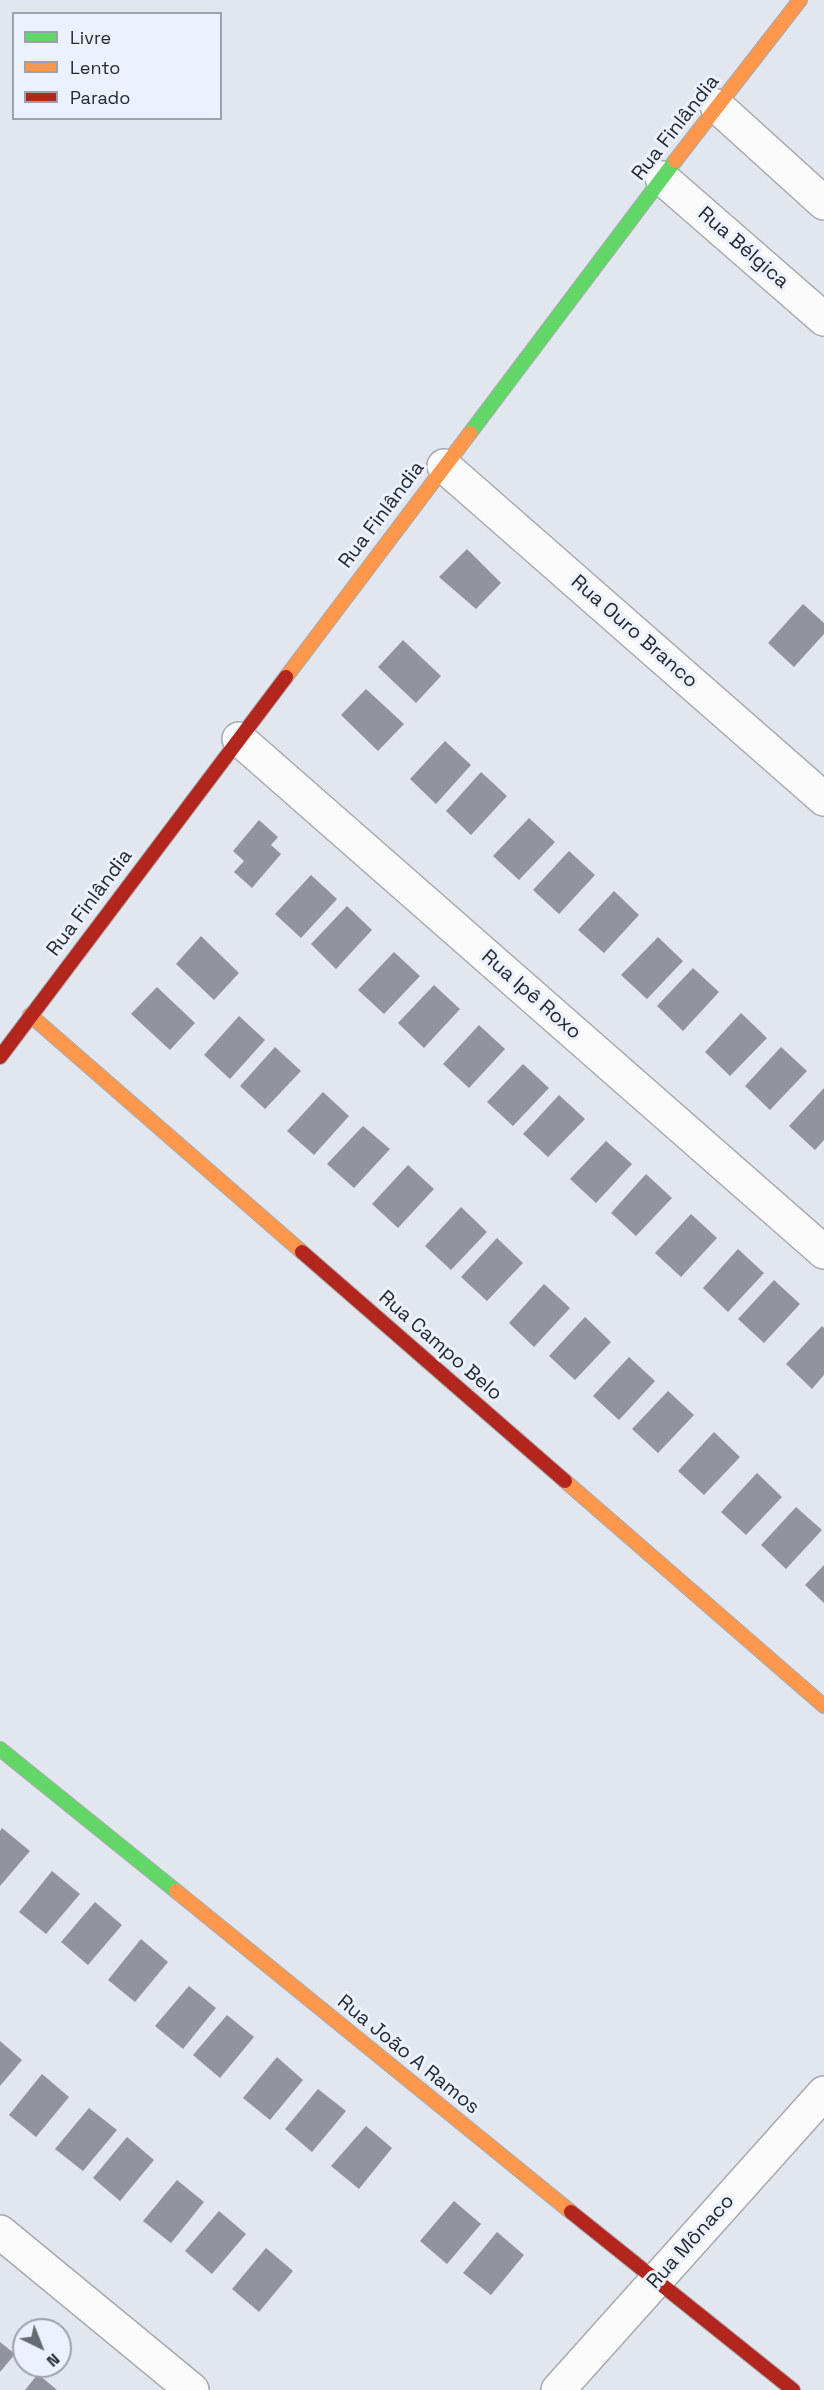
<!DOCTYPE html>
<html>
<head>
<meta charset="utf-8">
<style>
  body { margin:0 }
  #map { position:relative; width:824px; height:2390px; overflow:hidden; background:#e2e6ee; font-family:"Space Grotesk",sans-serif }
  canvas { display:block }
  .legend { position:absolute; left:12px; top:12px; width:210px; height:108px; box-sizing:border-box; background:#ebf2fe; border:2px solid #9ca2ab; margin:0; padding:8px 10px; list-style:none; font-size:18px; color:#25292e }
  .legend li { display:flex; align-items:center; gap:12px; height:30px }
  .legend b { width:30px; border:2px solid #9ca2ab }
  .north { position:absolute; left:12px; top:2318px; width:60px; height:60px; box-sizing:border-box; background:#ebf2fe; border:2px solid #9ca2ab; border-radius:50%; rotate:137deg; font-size:16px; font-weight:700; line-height:24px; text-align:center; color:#25292e }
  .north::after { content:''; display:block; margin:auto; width:21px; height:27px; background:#676b71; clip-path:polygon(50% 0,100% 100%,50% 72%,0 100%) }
</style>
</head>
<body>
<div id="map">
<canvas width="824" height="2390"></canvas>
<ul class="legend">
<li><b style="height:8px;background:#63d668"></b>Livre</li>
<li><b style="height:8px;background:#ff974d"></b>Lento</li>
<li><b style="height:8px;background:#b3261e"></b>Parado</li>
</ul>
<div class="north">N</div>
</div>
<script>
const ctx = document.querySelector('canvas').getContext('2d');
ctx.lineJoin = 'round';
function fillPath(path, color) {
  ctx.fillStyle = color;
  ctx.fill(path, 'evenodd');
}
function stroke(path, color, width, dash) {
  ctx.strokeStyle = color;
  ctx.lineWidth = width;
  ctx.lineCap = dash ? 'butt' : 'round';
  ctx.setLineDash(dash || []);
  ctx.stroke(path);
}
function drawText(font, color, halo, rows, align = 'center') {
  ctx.font = font + ' "Space Grotesk",sans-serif';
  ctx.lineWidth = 6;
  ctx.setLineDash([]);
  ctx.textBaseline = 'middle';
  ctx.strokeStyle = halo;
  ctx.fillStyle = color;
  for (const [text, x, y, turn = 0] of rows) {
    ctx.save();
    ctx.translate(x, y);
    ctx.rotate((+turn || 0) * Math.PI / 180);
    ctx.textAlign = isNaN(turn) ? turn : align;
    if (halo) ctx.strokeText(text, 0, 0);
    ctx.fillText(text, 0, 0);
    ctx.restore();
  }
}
fillPath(new Path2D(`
  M467 549 501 583 476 609 439 577Z
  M803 604 824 623V634L794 667 768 643Z
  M403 640 441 676 416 703 378 667Z
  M366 689 404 724 378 751 341 715Z
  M445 741 471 765 436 804 410 779Z
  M481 772 507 796 471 835 446 811Z
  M529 818 555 842 519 880 493 856Z
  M259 820 278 837 271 845 281 854 252 888 234 872 244 861 233 851Z
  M569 851 595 875 559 914 533 890Z
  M311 875 337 899 301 938 275 914Z
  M614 891 639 915 604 953 578 930Z
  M347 906 372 930 336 969 311 944Z
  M201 936 239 973 214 1000 176 964Z
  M658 937 683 961 647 999 621 975Z
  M394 952 420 976 384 1014 358 990Z
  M693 968 719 992 683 1031 657 1006Z
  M434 985 460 1009 424 1048 398 1023Z
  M157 987 195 1023 170 1050 131 1014Z
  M741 1013 767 1038 730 1076 705 1052Z
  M239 1016 265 1040 230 1079 204 1055Z
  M479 1025 505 1049 469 1088 443 1064Z
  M275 1047 301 1071 265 1109 240 1086Z
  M781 1047 807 1071 770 1110 745 1086Z
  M523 1064 549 1088 513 1126 487 1102Z
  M824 1088V1140L815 1150 789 1126Z
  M323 1092 349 1116 314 1155 287 1131Z
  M559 1095 585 1119 548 1157 523 1134Z
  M363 1126 390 1149 354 1188 327 1164Z
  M606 1141 632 1164 596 1203 570 1179Z
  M408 1165 434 1189 398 1228 372 1204Z
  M646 1174 672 1198 636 1236 611 1213Z
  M461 1207 487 1232 451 1270 425 1246Z
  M691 1214 717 1238 681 1277 655 1253Z
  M497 1238 523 1263 487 1301 461 1277Z
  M738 1249 764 1273 728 1312 703 1288Z
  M774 1280 800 1304 764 1343 738 1319Z
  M544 1284 570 1308 534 1347 509 1323Z
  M585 1317 611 1342 575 1380 549 1356Z
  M822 1326 824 1328V1375L812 1389 786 1364Z
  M629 1357 655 1381 619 1420 593 1396Z
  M668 1391 694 1415 658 1453 632 1429Z
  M714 1432 740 1457 704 1495 678 1471Z
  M757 1473 782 1497 746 1535 721 1512Z
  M796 1507 822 1530 786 1569 761 1545Z
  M824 1565V1603L805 1585Z
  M2 1828 30 1851 0 1886V1831Z
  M52 1871 80 1894 46 1934 19 1912Z
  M95 1902 122 1925 88 1965 61 1942Z
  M141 1939 168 1962 135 2002 108 1980Z
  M189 1986 216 2008 183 2049 155 2026Z
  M227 2015 254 2037 220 2078 193 2055Z
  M0 2041 22 2060 0 2086Z
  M277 2057 303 2080 270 2120 243 2098Z
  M42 2074 69 2097 36 2137 9 2115Z
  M318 2089 346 2111 312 2152 285 2129Z
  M89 2108 117 2130 83 2171 55 2149Z
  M366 2126 392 2148 359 2189 331 2166Z
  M127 2137 154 2160 120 2201 93 2178Z
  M177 2180 204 2202 171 2243 143 2221Z
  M454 2201 481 2224 447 2264 420 2241Z
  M219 2211 246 2234 212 2274 185 2251Z
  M497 2232 524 2255 491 2295 463 2273Z
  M266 2248 293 2271 259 2312 232 2289Z
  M0 2342 15 2354 0 2372Z
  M38 2374 57 2390H25Z`), '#91949a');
const street = new Path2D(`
  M717 106 824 203
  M662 178 824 319
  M444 466 824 799
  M239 739 824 1252
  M0 2232 192 2390
  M558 2390 824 2093`);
const fast = new Path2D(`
  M470 433 675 161
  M0 1749 176 1891`);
const slow = new Path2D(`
  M675 161 800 0
  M286 677 470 433
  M30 1015 302 1252
  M565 1481 824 1706
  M176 1891 571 2212`);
const jam = new Path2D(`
  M0 1057 286 677
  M302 1252 565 1481
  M571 2212 793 2390`);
stroke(street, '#a6aaaf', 36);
stroke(fast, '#a6aaaf', 16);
stroke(slow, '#a6aaaf', 16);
stroke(jam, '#a6aaaf', 16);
stroke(street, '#fbfbfc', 33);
stroke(fast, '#63d668', 14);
stroke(slow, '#ff974d', 14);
stroke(jam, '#b3261e', 14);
drawText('20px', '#25292e', '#ebf2fe', [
  ["Rua Finlândia",676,128,-52],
  ["Rua Bélgica",743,248,41],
  ["Rua Finlândia",382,515,-53],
  ["Rua Ouro Branco",634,632,41],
  ["Rua Finlândia",90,903,-53],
  ["Rua Ipê Roxo",531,995,41],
  ["Rua Campo Belo",440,1346,41],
  ["Rua João A Ramos",408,2055,39],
  ["Rua Mônaco",691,2242,-48]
]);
</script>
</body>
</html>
